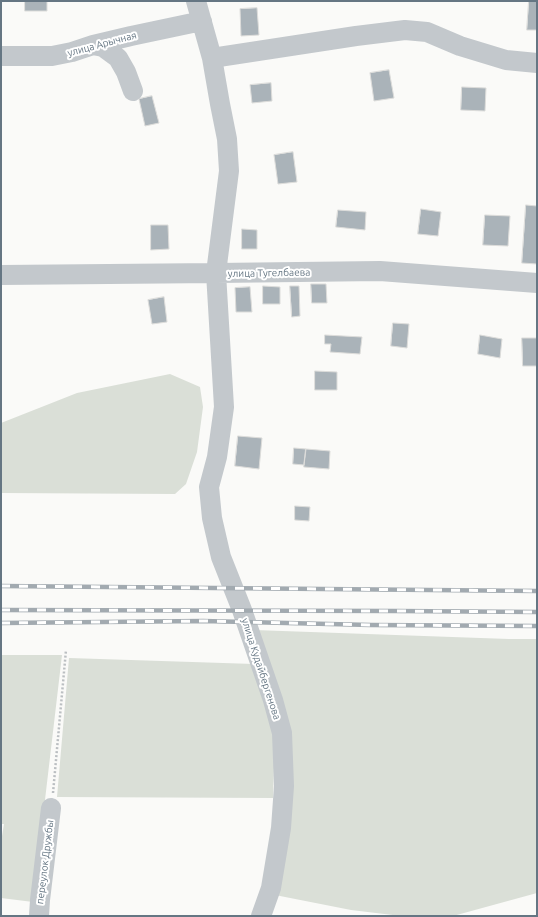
<!DOCTYPE html>
<html>
<head>
<meta charset="utf-8">
<style>
  body { margin:0 }
  #map { position:relative; width:538px; height:917px; overflow:hidden; background:#fafaf8; font-family:Ubuntu,sans-serif }
  canvas { display:block }
  .frame { position:absolute; inset:0; border:2px solid #657683; pointer-events:none }
</style>
</head>
<body>
<div id="map">
<canvas width="538" height="917"></canvas>
<div class="frame"></div>
</div>
<script>
const ctx = document.querySelector('canvas').getContext('2d');
ctx.lineJoin = 'round';
function fillPath(path, color) {
  ctx.fillStyle = color;
  ctx.fill(path, 'evenodd');
}
function stroke(path, color, width, dash) {
  ctx.strokeStyle = color;
  ctx.lineWidth = width;
  ctx.lineCap = dash ? 'butt' : 'round';
  ctx.setLineDash(dash || []);
  ctx.stroke(path);
}
function drawText(font, color, halo, rows, align = 'center') {
  ctx.font = font + ' Ubuntu,sans-serif';
  ctx.lineWidth = 4;
  ctx.setLineDash([]);
  ctx.textBaseline = 'middle';
  ctx.strokeStyle = halo;
  ctx.fillStyle = color;
  for (const [text, x, y, turn = 0] of rows) {
    ctx.save();
    ctx.translate(x, y);
    ctx.rotate((+turn || 0) * Math.PI / 180);
    ctx.textAlign = isNaN(turn) ? turn : align;
    if (halo) ctx.strokeText(text, 0, 0);
    ctx.fillText(text, 0, 0);
    ctx.restore();
  }
}
fillPath(new Path2D(`
  M170 374 200 387 203 407 197 452 186 484 175 494 1 493V423L77 393Z
  M254 630 509 639H537V893L453 916H401L351 910 275 895 290 769Z
  M1 655H62L33 902 1 898V842L4 824H1Z
  M69 658 254 664 275 735 273 798 57 797Z`), '#dadfd7');
const building = new Path2D(`
  M25 1H47V11H25Z
  M529 1H537V30H527Z
  M257 8 259 35 241 36 240 9Z
  M389 70 394 98 374 101 370 73Z
  M271 83 272 101 252 103 250 85Z
  M462 87 486 88 485 111 461 110Z
  M152 96 159 123 145 126 139 99Z
  M293 152 297 182 278 184 274 155Z
  M526 205 537 206V264L522 263Z
  M421 209 441 212 438 236 418 234Z
  M338 210 366 212 365 230 336 227Z
  M485 215 510 216 508 246 483 245Z
  M151 225H168L169 249 151 250Z
  M242 229 257 230V249H242Z
  M311 284H326L327 303H312Z
  M263 286 280 287V304H263Z
  M290 286H299L300 316 292 317Z
  M250 287 252 312H236L235 288Z
  M164 297 167 322 152 324 148 300Z
  M393 323 409 324 407 348 391 346Z
  M325 335 362 337 360 354 330 352 331 344H325Z
  M480 335 502 339 500 358 478 354Z
  M522 338H537V366H523Z
  M315 371 337 372V390H315Z
  M238 436 262 438 259 469 235 466Z
  M294 448 306 449 304 465 293 464Z
  M306 449 330 451 329 469 304 467Z
  M295 506 310 507 309 521 295 520Z`);
fillPath(building, '#aab3b9');
stroke(building, '#dcdcda', 1);
stroke(new Path2D(`
  M53 793 66 650`), '#bbbfc2', 2.5, [2, 2]);
stroke(new Path2D(`
  M196 1 212 58 220 104 227 139 229 171 216 273 224 407 217 457 209 487 212 518 221 557 242 610 273 700 282 733 284 786 281 828 271 888 261 916
  M93 45 103 47 118 58 126 72 133 91
  M1 56H52L72 52 93 45 131 36 202 21
  M212 58 356 36 405 30 427 32 460 46 506 60 537 63
  M1 275 216 273 380 271 537 283
  M39 916 40 900 51 808`), '#c3c8cc', 20);
const rail = new Path2D(`
  M1 586 537 591
  M1 610 397 611 537 612
  M1 623 203 621 371 625 537 626`);
stroke(rail, '#a2aab0', 4.5);
stroke(rail, '#fff', 3, [9]);
drawText('10px', '#657683', '#fff', [
  ["улица Арычная",102,44,-15],
  ["улица Тугелбаева",269,273,-1],
  ["улица Кудайбергенова",261,669,72],
  ["переулок Дружбы",45,862,-83]
]);
</script>
</body>
</html>
